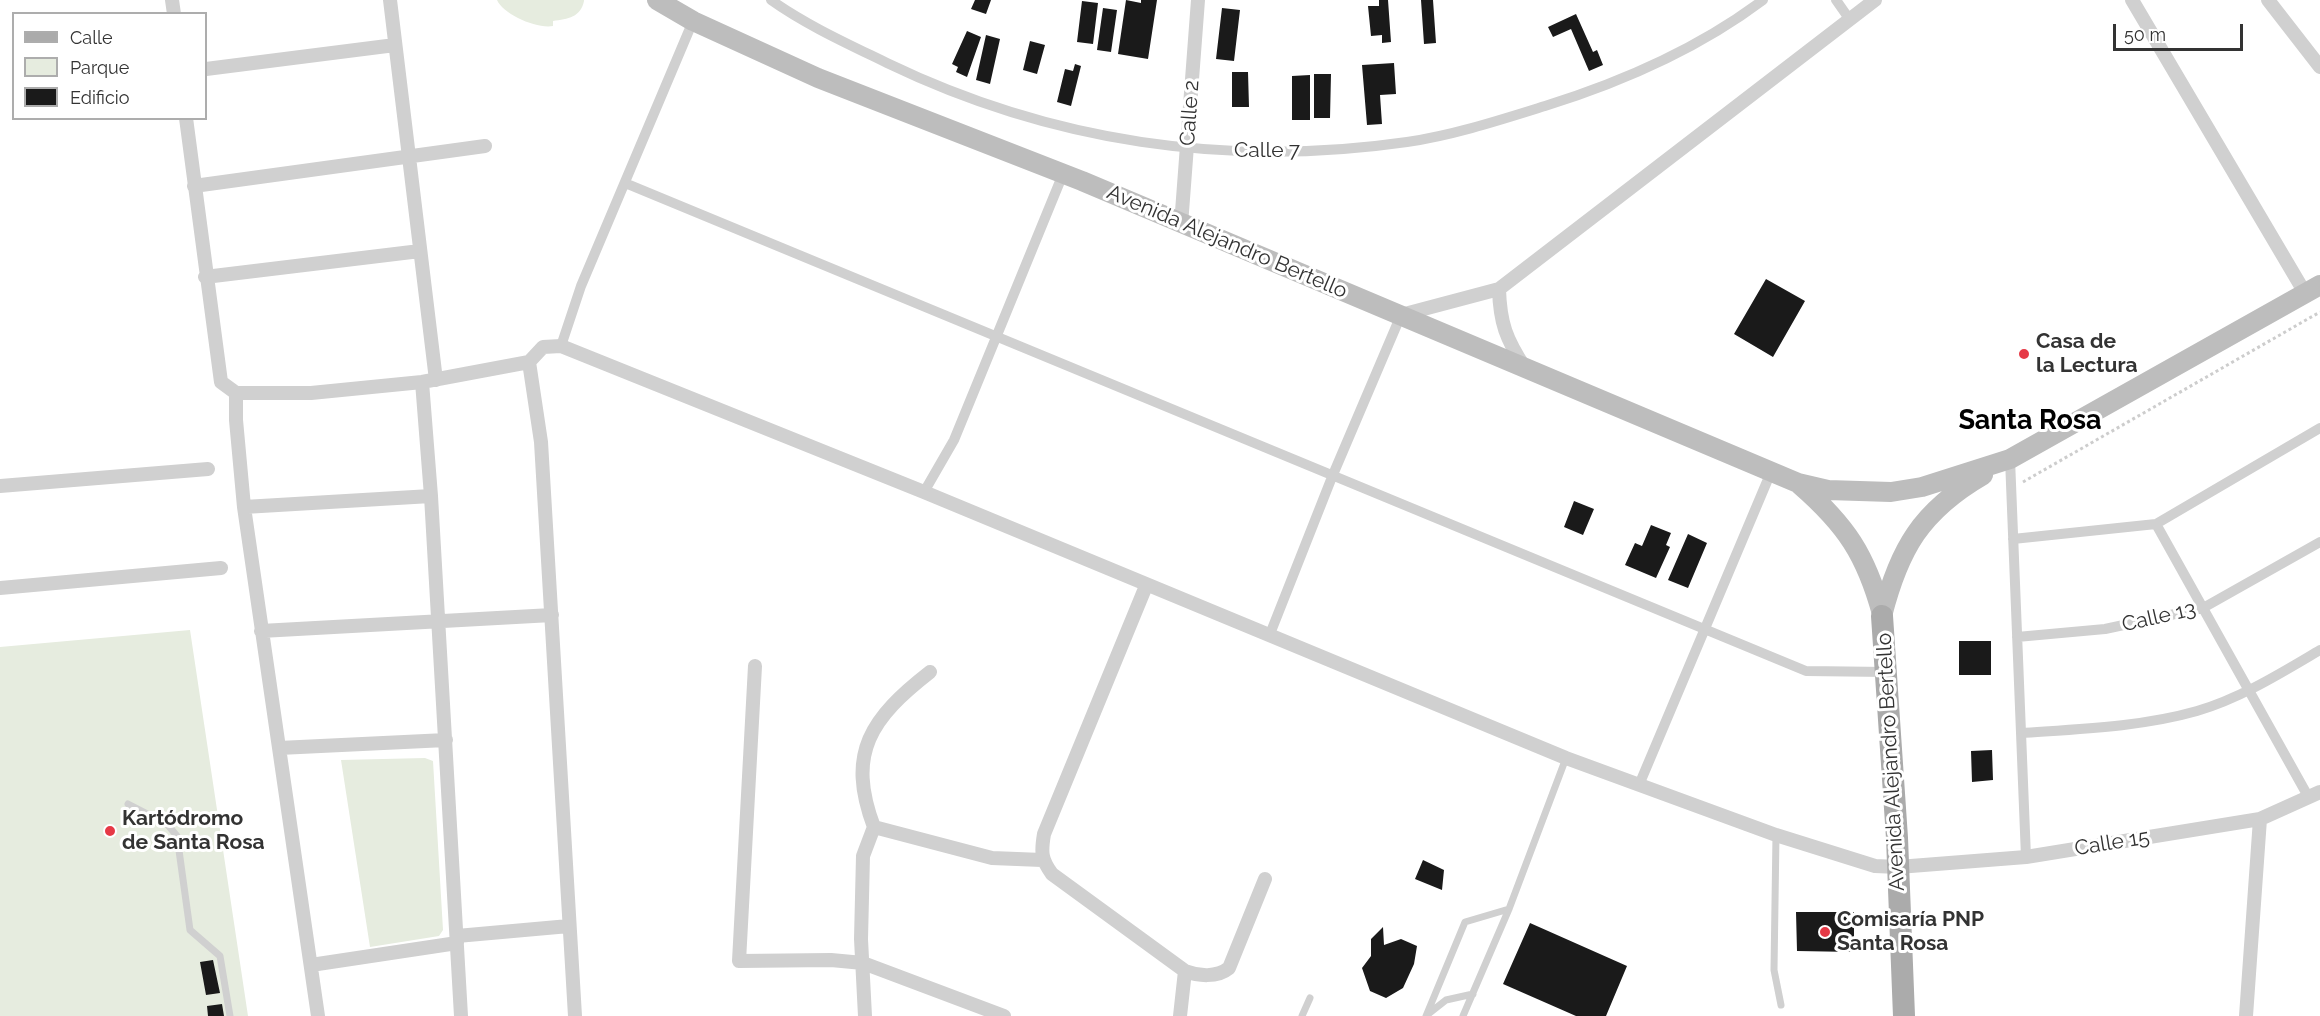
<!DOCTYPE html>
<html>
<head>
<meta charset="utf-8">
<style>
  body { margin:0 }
  #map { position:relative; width:2320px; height:1016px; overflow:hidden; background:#fff; font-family:Raleway,sans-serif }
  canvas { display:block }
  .legend { position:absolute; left:12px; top:12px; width:195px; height:108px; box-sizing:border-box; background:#fff; border:2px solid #adadad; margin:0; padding:8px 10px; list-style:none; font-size:18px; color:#333 }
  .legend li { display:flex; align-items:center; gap:12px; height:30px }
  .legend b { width:30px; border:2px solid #adadad }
  .scale { position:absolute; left:2113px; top:24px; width:130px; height:27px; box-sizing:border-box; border:3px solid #333; border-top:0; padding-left:8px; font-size:18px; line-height:21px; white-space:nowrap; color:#333; -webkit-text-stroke:4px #fff; paint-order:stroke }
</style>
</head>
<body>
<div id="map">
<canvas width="2320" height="1016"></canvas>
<ul class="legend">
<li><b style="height:8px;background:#ababab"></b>Calle</li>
<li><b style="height:16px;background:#e6ecdf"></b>Parque</li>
<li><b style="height:16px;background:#1a1a1a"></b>Edificio</li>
</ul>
<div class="scale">50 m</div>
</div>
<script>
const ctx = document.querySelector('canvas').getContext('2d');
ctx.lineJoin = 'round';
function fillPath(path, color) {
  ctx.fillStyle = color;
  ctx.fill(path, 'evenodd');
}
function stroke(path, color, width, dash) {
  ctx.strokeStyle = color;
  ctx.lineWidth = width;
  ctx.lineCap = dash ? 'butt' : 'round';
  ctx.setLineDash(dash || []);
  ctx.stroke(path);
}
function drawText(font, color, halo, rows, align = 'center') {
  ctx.font = font + ' Raleway,sans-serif';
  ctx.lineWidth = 6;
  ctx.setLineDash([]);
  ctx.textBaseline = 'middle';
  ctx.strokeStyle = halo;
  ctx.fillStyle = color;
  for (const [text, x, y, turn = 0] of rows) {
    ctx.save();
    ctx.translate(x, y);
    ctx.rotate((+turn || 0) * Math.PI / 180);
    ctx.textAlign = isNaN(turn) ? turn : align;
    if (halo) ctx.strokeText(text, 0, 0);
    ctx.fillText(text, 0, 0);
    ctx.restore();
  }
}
fillPath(new Path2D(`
  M497 0H584V1C581 17 568 19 553 21V26C536 29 503 14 497 0Z
  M190 630 248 1016H0V647Z
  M425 758 433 761 443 930 439 936 370 947 341 760Z`), '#e6ecdf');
fillPath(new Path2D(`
  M975 0H991L986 14 971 9Z
  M1126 0 1141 3V0H1157L1148 59 1118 54Z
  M1379 0H1388L1391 42 1382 43V35L1371 36 1368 6H1379Z
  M1421 0H1433L1436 43 1424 44Z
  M1082 1 1098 3 1093 44 1077 42Z
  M1103 8 1117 10 1111 52 1097 50Z
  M1222 8 1240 10 1234 61 1216 59Z
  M1576 14 1593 52 1597 50 1603 65 1589 71 1571 29 1553 37 1548 27Z
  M967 31 981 37 967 77 956 72 958 67 952 64Z
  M986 35 1000 39 990 84 976 80Z
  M1030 41 1045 45 1037 74 1023 70Z
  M1394 63 1396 94 1380 95 1382 124 1367 125 1362 65Z
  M1075 64 1081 66 1071 106 1057 102 1065 69 1073 71Z
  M1232 72H1248L1249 107H1232Z
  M1314 74H1331L1330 118H1314Z
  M1310 75V120H1292V76Z
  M1766 279 1805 301 1773 357 1734 334Z
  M1574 501 1594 509 1583 535 1564 527Z
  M1651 525 1671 533 1666 545 1670 547 1656 578 1625 565 1635 543 1642 546Z
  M1688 534 1707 543 1688 588 1668 580Z
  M1959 641H1991V675H1959Z
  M1992 750 1993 780 1972 782 1971 751Z
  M1423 860 1444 870 1442 890 1415 879Z
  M1796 912H1854V952L1797 951Z
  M1530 923 1627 966 1606 1016H1576L1503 984Z
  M1383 927 1384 945 1401 939 1417 946 1414 964 1403 988 1386 998 1370 991 1362 968 1371 956V939Z
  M213 960 220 993 206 995 200 962Z
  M222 1004 224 1016H208L207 1006Z`), '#1a1a1a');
stroke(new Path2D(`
  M2023 482 2320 312`), '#cdcdcd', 3, [3, 3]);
stroke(new Path2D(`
  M128 804 167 824 177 836 190 930 220 956 230 1016
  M1776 835 1774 970 1781 1005
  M1427 1015 1446 1000 1473 994
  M1302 1016 1310 998
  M1426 1016 1465 922 1509 909
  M1463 1016 1509 909 1566 758`), '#d0d0d0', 7);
stroke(new Path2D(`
  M771 0C806 25 848 44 887 63 1051 142 1227 168 1407 142 1454 135 1500 120 1545 106 1622 82 1698 49 1763 0
  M1836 0 1850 20
  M625 183 1806 671 1887 672
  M561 346 581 286 693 21
  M2010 459 2026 857
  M924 492 954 440 1063 174
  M2156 524 2309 798
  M2013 539 2156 524 2320 428
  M1270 634 1332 477 1401 315
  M2017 637 2105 629 2203 608 2320 542
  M2021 733C2079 729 2141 727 2197 711 2241 698 2281 673 2320 650
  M1639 785 1771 472`), '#d0d0d0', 10);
stroke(new Path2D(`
  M172 0 174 14
  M390 0 436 380
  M2132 0 2305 293
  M2268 0 2320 67
  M206 69 395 45
  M186 118 221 382 236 393H311L422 382 529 362 543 347 561 346 924 492 1566 758 1776 835 1875 866 1898 867 2026 857 2260 819 2320 792
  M194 186 485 146
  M1181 225 1198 0
  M205 277 420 251
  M1499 289C1500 323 1506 339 1525 368
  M1401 315 1499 289 1875 0
  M529 362 541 442 575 1016
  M422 382 431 496 461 1016
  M236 393V420L244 507 318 1016
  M0 486 208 469
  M244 507 431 496
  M1146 586 1044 834C1041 852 1041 859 1052 874L1185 971 1180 1016
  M0 588 221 568
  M261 631 552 615
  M755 666 739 961 831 960 863 963 1004 1016
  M279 748 446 740
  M874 827 992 858 1042 860
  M457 936 569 926
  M311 965 457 943
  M1185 971C1198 976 1217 978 1229 968L1265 879
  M865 1016 861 939 863 856 874 827C846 753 871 718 930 672
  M2246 1016 2260 819`), '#d0d0d0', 14);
stroke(new Path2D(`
  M657 0 693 21 818 78 1082 181 1798 483 1828 490 1891 492 1922 487 2010 459 2320 285
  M1800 485C1846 525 1866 555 1882 614
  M1882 616C1899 549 1921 511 1983 475`), '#bdbdbd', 20);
stroke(new Path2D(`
  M1882 616 1897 838 1904 1016`), '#ababab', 22);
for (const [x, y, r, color] of [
  [2024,354,6,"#e63946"],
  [110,831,6,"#e63946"],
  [1825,932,6,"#e63946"]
]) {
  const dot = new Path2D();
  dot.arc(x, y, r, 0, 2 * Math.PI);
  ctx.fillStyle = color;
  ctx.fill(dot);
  stroke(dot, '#fff', 2);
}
drawText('21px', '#333', '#fff', [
  ["Calle 2",1190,113,-86],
  ["Calle 7",1267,151],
  ["Avenida Alejandro Bertello",1227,242,23],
  ["Calle 13",2159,617,-13],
  ["Avenida Alejandro Bertello",1891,762,-93],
  ["Calle 15",2112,843,-9]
]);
drawText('bold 21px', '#333', '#fff', [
  ["Casa de",2036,342],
  ["la Lectura",2036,366],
  ["Kartódromo",122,819],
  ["de Santa Rosa",122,843],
  ["Comisaría PNP",1837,920],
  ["Santa Rosa",1837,944]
], 'left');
drawText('bold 27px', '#000', '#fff', [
  ["Santa Rosa",2030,421]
]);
</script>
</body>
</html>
